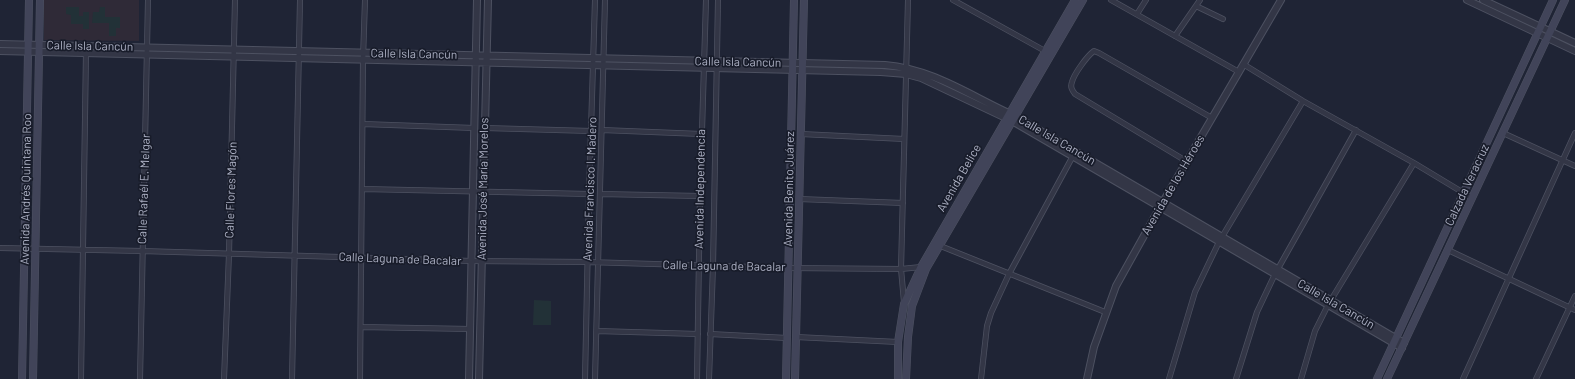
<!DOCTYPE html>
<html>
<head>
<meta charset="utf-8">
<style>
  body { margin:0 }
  canvas { display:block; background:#1f2435 }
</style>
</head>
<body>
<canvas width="1575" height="379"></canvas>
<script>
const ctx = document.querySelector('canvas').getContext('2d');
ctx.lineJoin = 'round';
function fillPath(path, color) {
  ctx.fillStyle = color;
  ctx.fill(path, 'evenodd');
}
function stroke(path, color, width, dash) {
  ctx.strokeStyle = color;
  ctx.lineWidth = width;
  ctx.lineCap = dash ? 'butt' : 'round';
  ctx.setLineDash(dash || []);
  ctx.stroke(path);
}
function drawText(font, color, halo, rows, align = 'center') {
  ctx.font = font + ' Barlow,sans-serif';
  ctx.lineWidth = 3.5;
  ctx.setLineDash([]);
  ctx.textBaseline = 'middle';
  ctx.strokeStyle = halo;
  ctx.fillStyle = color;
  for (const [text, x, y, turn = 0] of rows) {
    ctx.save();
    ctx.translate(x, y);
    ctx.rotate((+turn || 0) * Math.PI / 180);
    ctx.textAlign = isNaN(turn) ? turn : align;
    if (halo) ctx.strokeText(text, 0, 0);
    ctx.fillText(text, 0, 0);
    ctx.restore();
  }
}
fillPath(new Path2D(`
  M44 0H139V41L44 40Z`), '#2f2a37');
fillPath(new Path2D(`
  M66 7H79V16H83V12H89V29H83V24H71V15L66 14Z
  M100 7H105V17H120V28H116V36H109V23H92L93 12H99Z
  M534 300 551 301V325H533Z`), '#223137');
const minor = new Path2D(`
  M953 0 1045 51
  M1111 0 1239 72
  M1196 6 1223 19
  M1137 14 1146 0
  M1175 36 1200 0
  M1243 64 1303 101 1414 163 1472 198
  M363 124 474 128
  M485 128 591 131
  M602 130 701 134
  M1503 133 1575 166
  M801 134 904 139
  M1186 161 1075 94C1072 90 1070 87 1072 82 1074 74 1087 56 1094 51L1099 53 1212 118
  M363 189 589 194
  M600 194 700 196
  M799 199 903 203
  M938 245 1105 312
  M0 248 142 251 472 261 587 262 788 268 901 269 921 267
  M1448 250 1575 310
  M904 302 901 269 908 0
  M361 327 470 329
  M597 331 698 334
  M710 334 787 338
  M796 337 898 342
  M81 379 86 52
  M140 379 148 0
  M224 379 229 254 235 0
  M292 379 300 0
  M360 379 363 59 365 0
  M585 379 589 194 595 0
  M595 379 605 0
  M697 379 700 196 706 0
  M709 379 713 266 718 0
  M981 379 987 326 991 313 1009 274 1074 154
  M1169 379 1195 292 1219 242 1303 101
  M1236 379 1257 312 1275 274 1356 130
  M1301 379 1315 331 1328 305 1414 163
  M1463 379 1575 133
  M1536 379 1575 296`);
const tertiary = new Path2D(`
  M1467 0 1575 51
  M1483 0 1575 43
  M0 44 885 65C934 69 972 97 1015 116L1404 343
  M0 51 881 72 906 74 921 78 1012 121 1402 348
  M469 379 477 0
  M479 379 488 0
  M1087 379 1094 347 1116 286 1160 207 1281 0`);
const secondary = new Path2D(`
  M22 379 29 0
  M33 379 40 0
  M786 379 794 0
  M795 379 804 0
  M898 379V342L904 304 921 267 1075 0
  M906 379 908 337 912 306 926 269 1083 0
  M1377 379 1553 0
  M1387 379 1565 0`);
stroke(minor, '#4d5161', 6);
stroke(tertiary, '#4d5161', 8);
stroke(secondary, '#4d5161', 8);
stroke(minor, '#333646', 4.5);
stroke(tertiary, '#333646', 6);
stroke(secondary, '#414459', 7);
drawText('12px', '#acb0c3', '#181c2a', [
  ["Calle Isla Cancún",90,46,1],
  ["Calle Isla Cancún",414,54,1],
  ["Calle Isla Cancún",738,62,1],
  ["Calle Isla Cancún",1057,140,30],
  ["Avenida Belice",959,178,-60],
  ["Avenida de los Héroes",1173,185,-60],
  ["Calzada Veracruz",1467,185,-65],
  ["Avenida Andrés Quintana Roo",26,189,-89],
  ["Calle Rafaél E. Melgar",144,189,-88],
  ["Avenida José María Morelos",483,189,-89],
  ["Avenida Francisco I. Madero",590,189,-88],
  ["Avenida Independencia",700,189,-89],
  ["Avenida Benito Juárez",789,189,-89],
  ["Calle Flores Magón",231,190,-88],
  ["Calle Laguna de Bacalar",400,259,2],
  ["Calle Laguna de Bacalar",724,266,1],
  ["Calle Isla Cancún",1336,304,30]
]);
</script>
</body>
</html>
